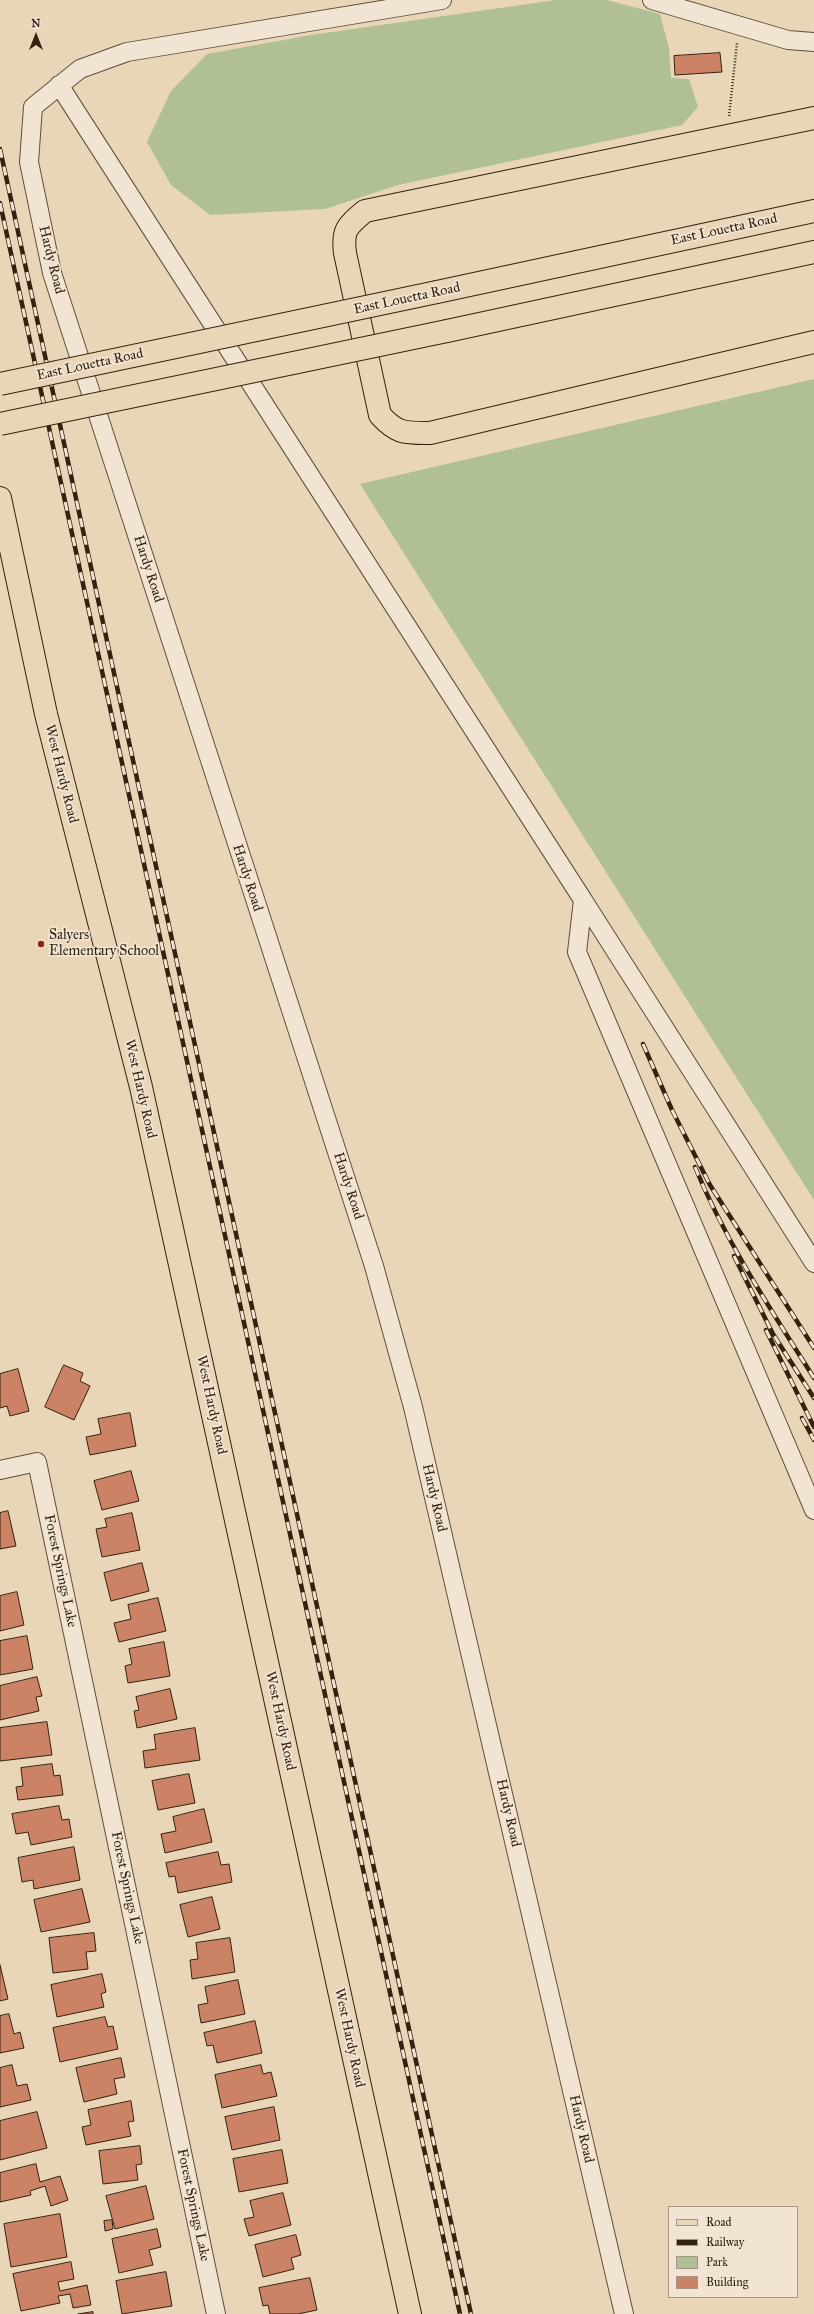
<!DOCTYPE html>
<html>
<head>
<meta charset="utf-8">
<style>
  body { margin:0 }
  #map { position:relative; width:814px; height:2314px; overflow:hidden; background:#e9d6b9; font-family:"IM FELL Great Primer",serif }
  canvas { display:block }
  .legend { position:absolute; left:668px; top:2206px; width:130px; height:92px; box-sizing:border-box; background:#f1e4d2; border:1px solid #a59683; margin:0; padding:5px 7px; list-style:none; font-size:12px; color:#33220d }
  .legend li { display:flex; align-items:center; gap:8px; height:20px }
  .legend b { width:20px; border:1px solid #a59683 }
  .north { position:absolute; left:16px; top:16px; width:40px; height:40px; -webkit-text-stroke:3px #f1e4d2; paint-order:stroke; rotate:0deg; font-size:11px; font-weight:700; line-height:16px; text-align:center; color:#33220d }
  .north::after { content:''; display:block; margin:auto; width:14px; height:18px; background:#33220d; clip-path:polygon(50% 0,100% 100%,50% 72%,0 100%) }
</style>
</head>
<body>
<div id="map">
<canvas width="814" height="2314"></canvas>
<ul class="legend">
<li><b style="height:5px;background:#e9d6b9"></b>Road</li>
<li><b style="height:5px;background:#33220d"></b>Railway</li>
<li><b style="height:11px;background:#b0bf94"></b>Park</li>
<li><b style="height:11px;background:#cc8265"></b>Building</li>
</ul>
<div class="north">N</div>
</div>
<script>
const ctx = document.querySelector('canvas').getContext('2d');
ctx.lineJoin = 'round';
function fillPath(path, color) {
  ctx.fillStyle = color;
  ctx.fill(path, 'evenodd');
}
function stroke(path, color, width, dash) {
  ctx.strokeStyle = color;
  ctx.lineWidth = width;
  ctx.lineCap = dash ? 'butt' : 'round';
  ctx.setLineDash(dash || []);
  ctx.stroke(path);
}
function drawText(font, color, halo, rows, align = 'center') {
  ctx.font = font + ' "IM FELL Great Primer",serif';
  ctx.lineWidth = 3.5;
  ctx.setLineDash([]);
  ctx.textBaseline = 'middle';
  ctx.strokeStyle = halo;
  ctx.fillStyle = color;
  for (const [text, x, y, turn = 0] of rows) {
    ctx.save();
    ctx.translate(x, y);
    ctx.rotate((+turn || 0) * Math.PI / 180);
    ctx.textAlign = isNaN(turn) ? turn : align;
    if (halo) ctx.strokeText(text, 0, 0);
    ctx.fillText(text, 0, 0);
    ctx.restore();
  }
}
fillPath(new Path2D(`
  M556 0H607L660 14 669 48 671 78 689 79 698 107 682 125 398 185 325 209 210 215 171 185 147 142 171 91 207 54 311 35Z
  M814 379V1200L360 484Z`), '#b0bf94');
const building = new Path2D(`
  M720 53 722 72 675 75 674 56Z
  M64 1365 83 1373 80 1381 90 1386 74 1420 45 1407Z
  M18 1369 29 1411 10 1416 7 1406 0 1408V1374Z
  M130 1413 136 1446 90 1455 86 1437 101 1434 98 1419Z
  M131 1471 139 1501 102 1510 94 1481Z
  M8 1511 16 1546 0 1549V1513Z
  M132 1513 140 1550 102 1557 96 1529 107 1527 105 1519Z
  M142 1563 149 1591 111 1601 104 1573Z
  M17 1592 24 1625 0 1631V1596Z
  M158 1598 166 1631 119 1642 114 1623 131 1619 128 1605Z
  M27 1636 33 1669 0 1675V1641Z
  M164 1642 170 1676 128 1683 125 1666 132 1664 129 1649Z
  M37 1677 42 1696 36 1697 39 1711 0 1720V1686Z
  M170 1689 177 1719 137 1728 134 1711 139 1710 136 1697Z
  M47 1722 52 1755 0 1761V1728Z
  M195 1728 200 1760 145 1768 143 1751 156 1749 154 1735Z
  M52 1764 54 1776 60 1775 63 1795 18 1800 16 1787 23 1786 21 1768Z
  M189 1774 195 1803 158 1810 152 1781Z
  M59 1806 62 1820 69 1819 72 1837 31 1845 28 1832 16 1834 12 1814Z
  M204 1809 212 1842 165 1853 161 1834 176 1831 173 1817Z
  M74 1847 80 1880 34 1889 33 1880 22 1882 18 1858Z
  M218 1852 221 1865 229 1864 232 1882 178 1893 175 1876 169 1877 166 1863Z
  M82 1889 90 1922 41 1932 34 1900Z
  M212 1897 220 1929 188 1937 180 1905Z
  M94 1933 96 1951 86 1952 88 1969 53 1973 49 1938Z
  M230 1938 235 1972 192 1979 190 1960 198 1959 196 1943Z
  M0 1965 8 1999 0 2001Z
  M102 1974 106 1992 101 1994 104 2007 57 2017 51 1985Z
  M238 1980 245 2014 201 2023 198 2005 208 2003 205 1987Z
  M9 2014 14 2034 20 2032 24 2048 0 2053V2016Z
  M105 2017 108 2027 113 2026 118 2049 60 2062 53 2028Z
  M255 2021 262 2053 217 2063 213 2045 207 2046 204 2033Z
  M121 2058 125 2077 114 2079 117 2094 84 2102 76 2068Z
  M12 2065 17 2086 27 2084 31 2100 0 2107V2068Z
  M261 2065 263 2074 271 2072 277 2096 222 2108 215 2075Z
  M131 2101 134 2121 128 2122 131 2136 86 2145 82 2127 91 2125 88 2110Z
  M274 2107 280 2140 232 2150 225 2117Z
  M37 2112 47 2148 0 2160V2121Z
  M140 2146 142 2164 136 2165 138 2180 103 2184 99 2151Z
  M282 2150 288 2183 239 2192 233 2159Z
  M36 2164 40 2182 60 2176 68 2200 51 2206 45 2186 30 2191 31 2195 0 2202V2173Z
  M146 2186 154 2219 115 2229 106 2196Z
  M283 2193 291 2225 249 2236 244 2219 254 2217 250 2201Z
  M60 2214 67 2257 11 2267 4 2224Z
  M112 2220 113 2229 105 2231 104 2221Z
  M157 2229 161 2247 149 2250 153 2265 119 2273 112 2239Z
  M296 2235 301 2255 291 2258 294 2269 263 2277 255 2245Z
  M71 2262 74 2279 58 2282 60 2291 87 2285 91 2305 73 2308 70 2294 58 2296 60 2303 21 2311 13 2274Z
  M166 2272 172 2306 122 2314 116 2281Z
  M310 2278 317 2310 298 2314H270L268 2305 263 2306 259 2288Z
  M93 2312V2314H78Z`);
fillPath(building, '#cc8265');
stroke(building, '#33220d', 1);
const minor = new Path2D(`
  M442 0 127 52 80 69 33 107 29 162 52 273 374 1266 413 1407 624 2314
  M652 0 788 40 814 42
  M59 85 583 900 577 952 814 1510
  M583 900 814 1263
  M0 1470 37 1462 216 2314`);
const major = new Path2D(`
  M814 118 365 211C347 226 342 230 345 253L380 415C397 434 405 433 430 433L814 342
  M437 292 814 211
  M447 331 814 252
  M0 498 46 714 141 1087 410 2314`);
stroke(minor, '#604f38', 20);
stroke(major, '#33220d', 24);
stroke(new Path2D(`
  M729 116 737 43`), '#33220d', 2.5, [1, 2]);
stroke(minor, '#f1e4d2', 18);
stroke(major, '#e9d6b9', 22);
const rail = new Path2D(`
  M0 149 471 2314
  M0 203 460 2314
  M643 1044 672 1110 710 1185 814 1348
  M695 1167C726 1242 771 1310 814 1378
  M734 1256 773 1334 814 1398
  M766 1330 814 1427
  M802 1418 814 1440`);
stroke(rail, '#33220d', 4.5);
stroke(rail, '#f1e4d2', 3, [9]);
const majorBridge = new Path2D(`
  M0 384 437 292
  M0 424 447 331`);
stroke(majorBridge, '#33220d', 24, []);
stroke(majorBridge, '#e9d6b9', 22);
for (const [x, y, r, color] of [
  [41,944,4,"#8f2418"]
]) {
  const dot = new Path2D();
  dot.arc(x, y, r, 0, 2 * Math.PI);
  ctx.fillStyle = color;
  ctx.fill(dot);
  stroke(dot, '#f1e4d2', 1.5);
}
drawText('14px', '#33220d', '#f1e4d2', [
  ["East Louetta Road",724,230,-12],
  ["Hardy Road",51,260,76],
  ["East Louetta Road",407,299,-12],
  ["East Louetta Road",90,365,-12],
  ["Hardy Road",148,569,72],
  ["West Hardy Road",61,774,76],
  ["Hardy Road",247,878,72],
  ["West Hardy Road",140,1089,77],
  ["Hardy Road",348,1186,72],
  ["West Hardy Road",211,1405,78],
  ["Hardy Road",434,1498,77],
  ["Forest Springs Lake",60,1571,78],
  ["West Hardy Road",280,1721,78],
  ["Hardy Road",508,1813,77],
  ["Forest Springs Lake",127,1888,78],
  ["West Hardy Road",349,2038,78],
  ["Hardy Road",581,2129,77],
  ["Forest Springs Lake",193,2205,78]
]);
drawText('14px', '#33220d', '#f1e4d2', [
  ["Salyers",49,936],
  ["Elementary School",49,952]
], 'left');
</script>
</body>
</html>
